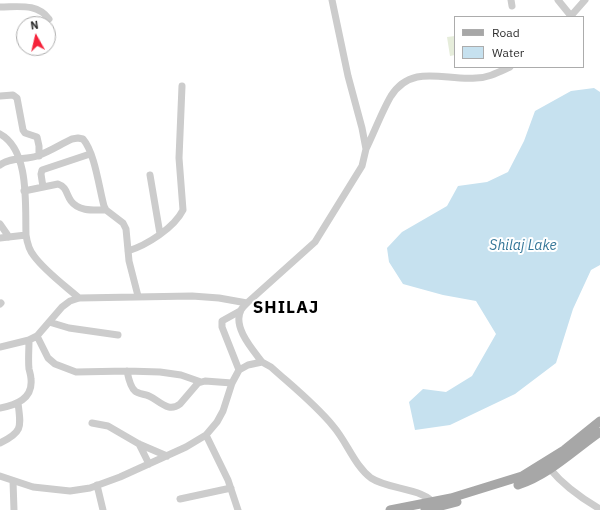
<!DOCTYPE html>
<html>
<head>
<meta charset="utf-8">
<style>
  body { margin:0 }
  #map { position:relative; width:600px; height:510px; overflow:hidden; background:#fff; font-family:"IBM Plex Sans",sans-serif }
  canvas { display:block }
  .legend { position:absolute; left:454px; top:16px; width:130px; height:52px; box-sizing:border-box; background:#fff; border:1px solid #acacac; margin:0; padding:5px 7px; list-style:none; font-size:12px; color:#2f2f2f }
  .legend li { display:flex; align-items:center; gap:8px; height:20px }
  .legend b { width:20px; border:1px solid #acacac }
  .north { position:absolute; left:16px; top:16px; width:40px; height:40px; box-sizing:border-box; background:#fff; border:1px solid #acacac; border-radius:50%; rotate:352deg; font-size:11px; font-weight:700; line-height:16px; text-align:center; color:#2f2f2f }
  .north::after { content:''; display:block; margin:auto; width:14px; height:18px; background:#f5223a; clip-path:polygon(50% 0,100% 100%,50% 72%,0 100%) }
</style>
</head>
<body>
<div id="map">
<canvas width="600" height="510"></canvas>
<ul class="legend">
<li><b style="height:5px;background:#a7a7a7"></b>Road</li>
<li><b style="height:11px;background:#c6e1ef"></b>Water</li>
</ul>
<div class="north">N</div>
</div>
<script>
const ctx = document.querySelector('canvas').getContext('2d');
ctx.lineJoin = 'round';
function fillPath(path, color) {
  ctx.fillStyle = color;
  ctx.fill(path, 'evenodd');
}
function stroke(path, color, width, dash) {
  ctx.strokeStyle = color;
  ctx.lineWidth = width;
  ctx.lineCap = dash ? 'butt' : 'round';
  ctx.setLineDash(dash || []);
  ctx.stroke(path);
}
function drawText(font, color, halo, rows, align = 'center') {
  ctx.font = font + ' "IBM Plex Sans",sans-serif';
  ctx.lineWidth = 4;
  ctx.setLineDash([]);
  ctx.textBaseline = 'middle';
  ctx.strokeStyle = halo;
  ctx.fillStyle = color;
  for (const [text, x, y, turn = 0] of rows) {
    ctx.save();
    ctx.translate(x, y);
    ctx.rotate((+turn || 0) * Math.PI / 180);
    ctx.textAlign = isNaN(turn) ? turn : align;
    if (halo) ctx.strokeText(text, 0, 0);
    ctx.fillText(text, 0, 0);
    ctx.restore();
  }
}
fillPath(new Path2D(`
  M455 36V55L450 56 447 37Z`), '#e6eddb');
fillPath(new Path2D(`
  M594 88 600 92V265L591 270 573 309 556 363 515 394 450 425 415 430 409 402 423 389 446 392 472 376 496 334 476 301 443 295 403 284 389 262 387 248 402 232 447 206 458 186 487 182 508 172 524 141 535 111 571 91Z`), '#c6e1ef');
stroke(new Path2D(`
  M511 0 512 6
  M558 0 571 16
  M0 7C19 7 37 3 49 19
  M570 17 585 0
  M0 96 13 95 17 98 23 130 25 133 37 137 39 146V156
  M0 134C30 150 25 206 26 235
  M366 149C374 133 382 111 391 96 412 63 445 81 476 78 488 78 499 72 510 67
  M0 165C10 157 26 160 37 156 49 152 61 144 72 139L78 138 83 139C95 153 99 188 104 206L106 210 123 223 126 229 129 261 138 296
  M150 175 160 234
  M43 187 41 174 42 170 90 154
  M24 191 58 184C67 187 66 194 71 201 79 212 95 210 106 210
  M0 224 9 237
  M0 238 26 235C27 242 29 250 34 256 45 271 64 285 79 298
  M128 251C147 245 174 228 183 210L179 158 182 86
  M0 304 1 303
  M49 322 69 328 118 335
  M37 336 48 358 55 364 76 372 127 371 160 372 181 375 201 382
  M0 347 29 340 37 336 62 307 70 301 79 298 192 296 219 298 247 303
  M262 362C253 350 232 327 241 310 242 308 245 305 247 303L315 242 362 166 366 149 362 128 348 76 332 0
  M239 370 222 327V321L240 311
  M127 371C128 376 130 387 135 391 138 394 145 394 149 396 160 401 168 413 180 404L198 383 205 381 232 383
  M0 408C16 405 33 399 31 379 31 376 30 373 29 369 28 360 29 350 29 340
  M92 423 108 426 139 444 167 456
  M206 435 228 480 238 510
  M0 443C23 432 21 427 18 403
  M139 444 149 464
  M550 469C564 486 581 498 600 509
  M0 476 33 487 70 491 90 488 120 477 186 447 206 435 217 422 223 411 232 383 239 370 248 365 262 362 271 367C292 386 315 404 333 426 347 442 354 465 371 478 389 490 425 488 435 505
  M13 481 14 510
  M97 485 103 510
  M180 499 231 488`), '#ccc', 7);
stroke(new Path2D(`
  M518 485C549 475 574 450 600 432
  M390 510 451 498 522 476 564 450 600 421
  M425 510 457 502`), '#a7a7a7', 9);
drawText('italic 14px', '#357698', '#fff', [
  ["Shilaj Lake",523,246]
]);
ctx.letterSpacing = '1px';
drawText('bold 17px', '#000', '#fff', [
  ["SHILAJ",286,308]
]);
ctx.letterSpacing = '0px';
</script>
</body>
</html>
